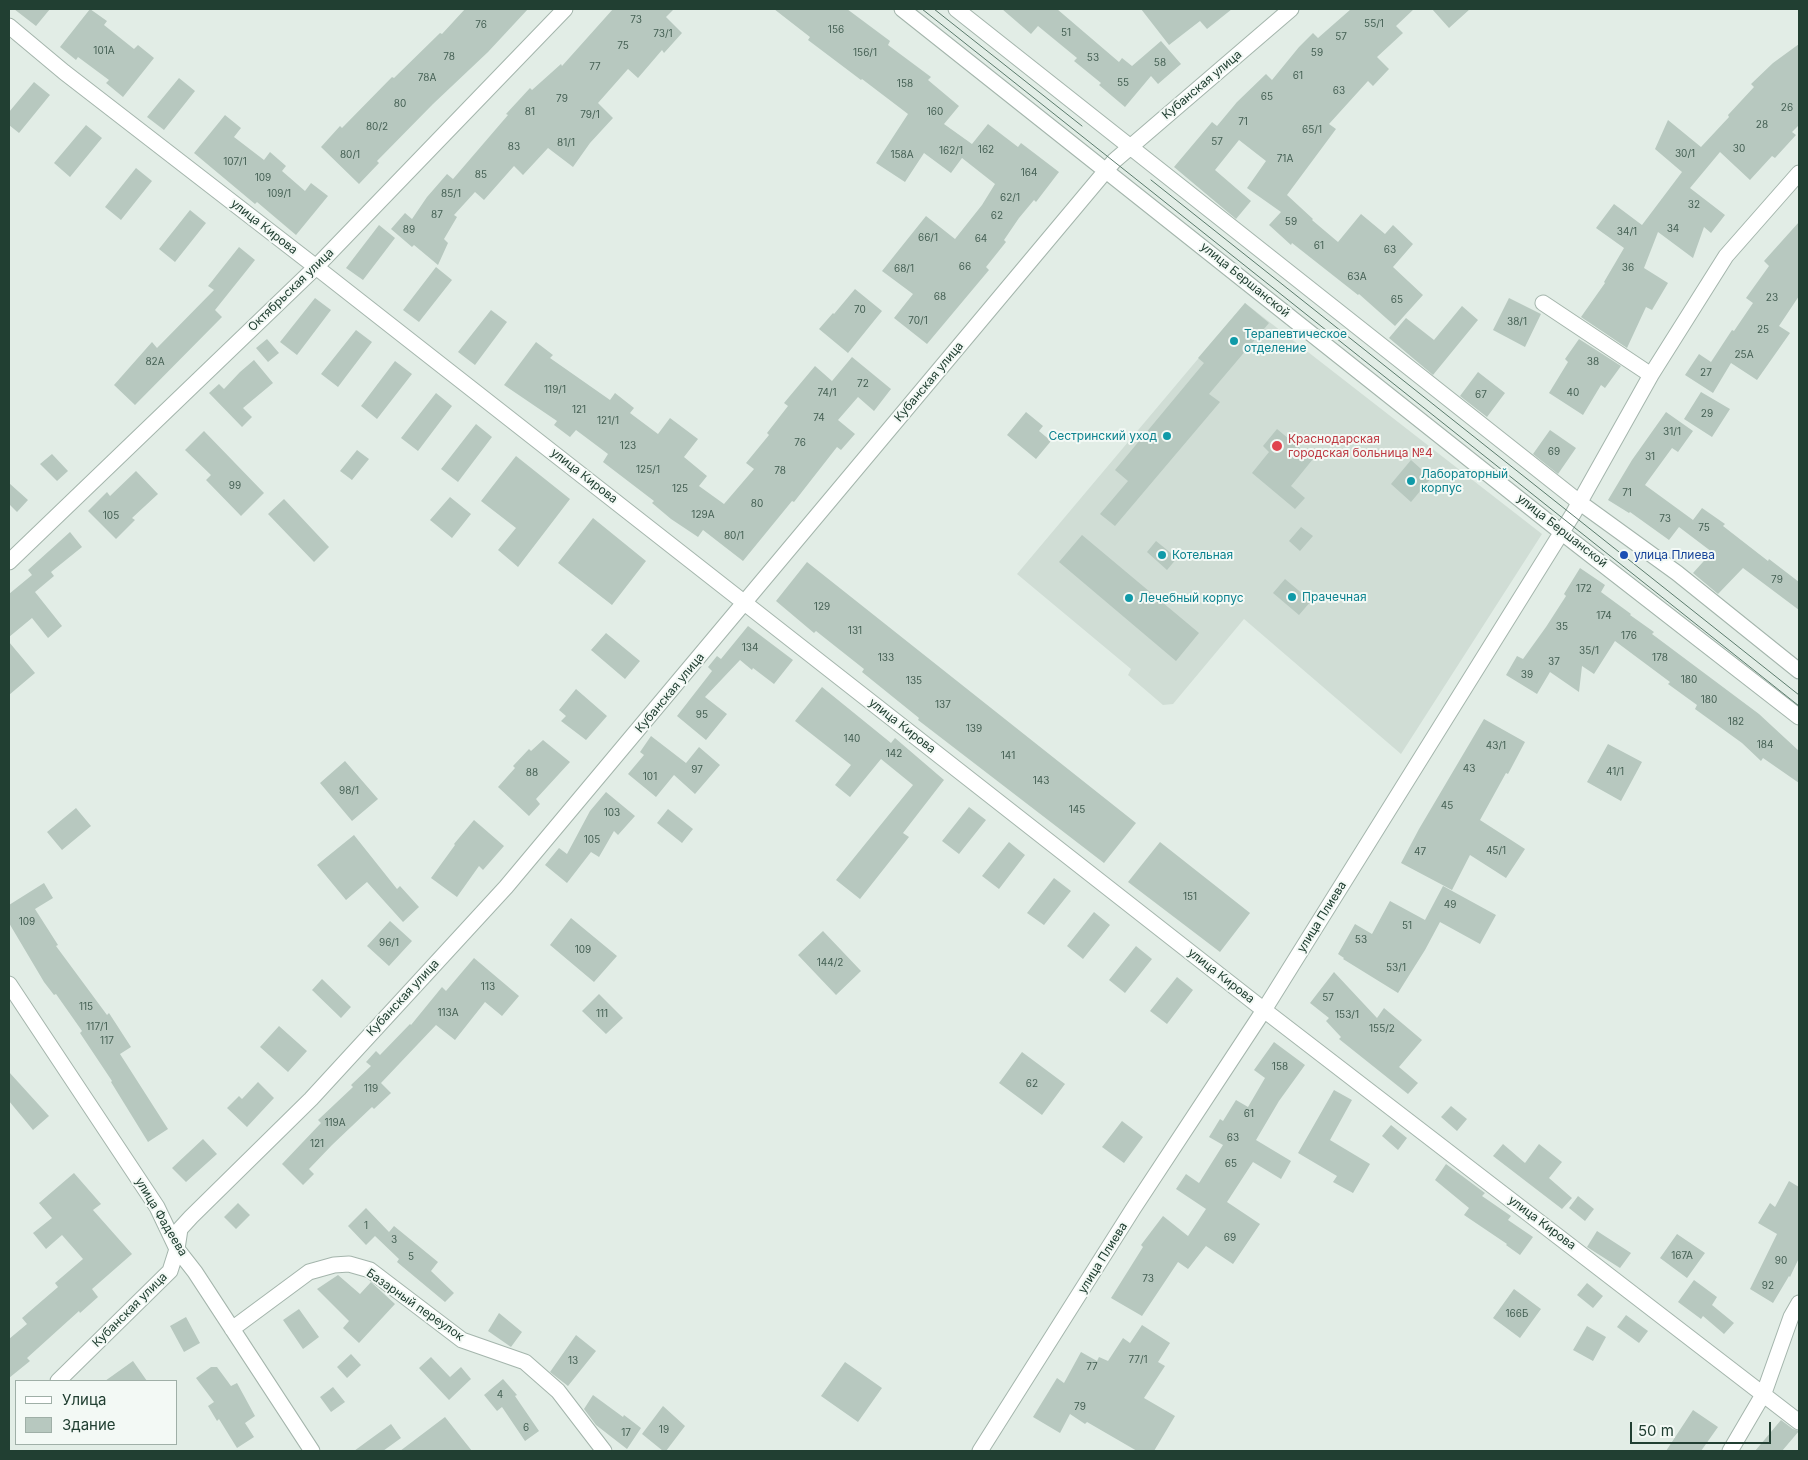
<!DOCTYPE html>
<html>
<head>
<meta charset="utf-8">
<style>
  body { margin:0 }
  #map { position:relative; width:1808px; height:1460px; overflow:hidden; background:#e2ede6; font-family:Inter,sans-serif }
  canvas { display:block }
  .frame { position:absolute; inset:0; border:10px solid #213f32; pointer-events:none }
  .legend { position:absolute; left:15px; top:1380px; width:162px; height:65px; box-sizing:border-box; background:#f3f9f5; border:1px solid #9fafa7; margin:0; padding:6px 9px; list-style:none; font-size:15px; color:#213f32 }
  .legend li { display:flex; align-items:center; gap:10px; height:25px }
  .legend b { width:25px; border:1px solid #9fafa7 }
  .scale { position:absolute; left:1630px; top:1422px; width:141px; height:22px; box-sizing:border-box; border:2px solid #213f32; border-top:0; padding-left:6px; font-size:15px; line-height:18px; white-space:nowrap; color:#213f32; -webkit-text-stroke:4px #f3f9f5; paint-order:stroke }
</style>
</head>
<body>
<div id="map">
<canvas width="1808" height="1460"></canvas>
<div class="frame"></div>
<ul class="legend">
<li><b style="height:6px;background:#fff"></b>Улица</li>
<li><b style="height:14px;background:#b7c8bf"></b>Здание</li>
</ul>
<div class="scale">50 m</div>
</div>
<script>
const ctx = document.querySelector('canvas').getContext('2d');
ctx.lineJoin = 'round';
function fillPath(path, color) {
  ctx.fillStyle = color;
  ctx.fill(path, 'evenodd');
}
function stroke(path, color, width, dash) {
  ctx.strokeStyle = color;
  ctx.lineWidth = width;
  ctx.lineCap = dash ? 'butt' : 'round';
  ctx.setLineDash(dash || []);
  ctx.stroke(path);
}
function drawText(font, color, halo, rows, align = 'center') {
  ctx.font = font + ' Inter,sans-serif';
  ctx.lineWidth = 4;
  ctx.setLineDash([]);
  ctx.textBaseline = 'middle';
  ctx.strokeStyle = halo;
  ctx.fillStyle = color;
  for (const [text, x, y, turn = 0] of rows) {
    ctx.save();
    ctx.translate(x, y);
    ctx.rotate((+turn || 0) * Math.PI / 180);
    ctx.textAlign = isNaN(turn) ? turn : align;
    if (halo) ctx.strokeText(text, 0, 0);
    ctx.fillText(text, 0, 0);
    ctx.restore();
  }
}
fillPath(new Path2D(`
  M1245 303 1542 534 1401 754 1244 619 1173 704 1163 705 1128 675 1131 669 1017 574Z`), '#d0ddd5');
fillPath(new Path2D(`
  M14 9H50L36 26Z
  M90 9 107 21 104 25 134 49 138 45 154 58 123 97 106 83 109 80 78 57 76 60 60 47Z
  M465 9H528L488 52 433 104 377 161 379 163 359 184 321 147 340 126 342 128 392 77 394 78 440 33 442 34Z
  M613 9H674L666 17 682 33 664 53 662 50 638 78 628 69 598 103 613 118 590 143 573 167 548 148 523 175 514 166 484 200 475 192 454 215 457 217 444 239 448 243 438 265 414 245 412 247 391 229 405 213 412 219 427 197 447 174 453 179 508 115 506 114 530 88 532 90 561 64 562 66Z
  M774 9H847L890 41 888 45 931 77 928 80 959 106 944 124 972 144 988 124 1018 147 1021 143 1059 172 1036 202 1034 200 1019 218 1004 240 1006 242 986 267 989 270 927 344 894 318 913 294 882 271 926 216 955 239 982 205 995 184 962 158 951 173 924 153 905 182 876 163 908 114 862 79 861 80 808 40 810 37Z
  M1002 9H1057L1119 62 1122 58 1132 66 1161 41 1181 64 1158 84 1151 76 1125 107 1099 85 1101 83 1074 61 1077 58 1038 26 1031 34Z
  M1141 9H1232L1207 29 1200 21 1169 45Z
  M1351 9H1414L1396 26 1403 33 1377 57 1389 69 1373 86 1368 81 1329 124 1336 129 1287 195 1313 219 1312 220 1338 242 1361 214 1385 234 1393 225 1413 244 1393 267 1423 295 1395 326 1359 294 1358 295 1292 243 1291 245 1269 225 1281 212 1247 188 1266 161 1239 140 1215 170 1251 201 1236 219 1174 167 1212 122 1217 126 1237 102 1266 74 1272 80 1299 47 1313 33 1318 38Z
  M1432 9H1470L1449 28Z
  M1799 44V125L1792 132 1796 135 1775 158 1772 156 1750 180 1720 152 1690 188 1725 215 1711 233 1704 227 1693 258 1658 232 1644 268 1668 283 1652 310 1646 307 1627 348 1581 317 1605 283 1604 282 1624 248 1596 228 1614 204 1642 225 1682 172 1655 149 1668 120 1701 147 1729 117 1728 115 1754 87 1751 84 1773 63Z
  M179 78 195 91 164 130 147 117Z
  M34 82 50 95 19 133 9 125V112Z
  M225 115 241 128 234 137 264 160 270 152 286 166 282 171 305 191 311 183 328 196 296 235 257 202 255 204 194 153Z
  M86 125 102 138 70 177 54 163Z
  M136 168 152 181 121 220 105 207Z
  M190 210 206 223 175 262 159 249Z
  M1799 222V296L1779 326 1790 333 1757 380 1731 363 1713 393 1685 375 1699 354 1711 362 1732 330 1734 331 1753 303 1746 298 1769 266 1764 261Z
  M379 225 395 238 363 280 346 268Z
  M239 247 255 260 215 310 222 317 135 405 114 385 152 342 157 348 214 290 208 286Z
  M436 267 452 280 419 322 403 310Z
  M855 289 882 311 848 353 819 329 833 313 834 314Z
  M315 298 331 310 297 355 280 342Z
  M1509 298 1541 314 1525 347 1493 330Z
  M1245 303 1269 323 1209 394 1220 402 1115 526 1100 514 1128 481 1115 470 1204 363 1198 358Z
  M1462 306 1478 320 1433 375 1389 338 1406 318 1434 340Z
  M491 310 507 322 475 365 458 352Z
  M356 330 372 342 338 387 321 374Z
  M267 339 279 353 268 362 256 348Z
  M1579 339 1621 366 1605 388 1601 385 1583 415 1549 393 1568 362 1565 359Z
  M536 342 553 355 550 358 610 400 615 393 634 408 630 413 658 434 670 418 698 439 684 457 707 476 699 486 724 504 754 469 746 463 769 435 767 433 788 406 784 403 815 366 832 381 852 357 891 389 874 411 858 397 838 420 855 434 841 450 837 447 794 502 792 501 743 561 703 530 698 537 671 519 652 503 654 501 603 462 608 454 576 430 570 437 554 425 557 421 504 385Z
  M254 360 273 383 243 408 252 417 242 427 209 393 219 384 224 389 240 372Z
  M395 361 412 374 377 419 361 406Z
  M1478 372 1505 393 1487 417 1460 396Z
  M1701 392 1730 409 1712 437 1684 419Z
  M436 393 452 406 418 451 401 438Z
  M1026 412 1043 426 1039 431 1051 441 1036 459 1007 435Z
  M1666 412 1693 431 1678 452 1672 448 1645 485 1693 520 1702 508 1725 524 1723 526 1768 561 1769 559 1799 582V610L1743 568 1718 594 1693 573 1712 552 1679 527 1669 540 1630 512 1629 513 1608 500 1632 460Z
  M476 424 492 437 458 482 441 469Z
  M1277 429 1313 459 1291 486 1305 498 1295 509 1252 473 1269 452 1263 446Z
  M1550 430 1576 448 1558 474 1533 454Z
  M204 431 264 493 241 516 206 480 211 475 185 450Z
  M357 450 369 459 352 480 340 471Z
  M52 454 68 471 57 481 40 464Z
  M516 456 570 499 518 567 498 550 516 528 481 501Z
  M1411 460 1431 478 1411 502 1391 484Z
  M136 471 158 494 132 518 135 520 116 539 88 511 107 492 110 496Z
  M9 483 28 500 17 512 9 504Z
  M450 497 471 514 452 538 430 520Z
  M284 499 329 547 314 562 268 514Z
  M593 518 646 561 612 605 558 563Z
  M1301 527 1313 536 1300 551 1289 541Z
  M70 532 82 547 51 572 54 576 35 592 62 626 48 638 32 618 9 637V594L32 575 28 570Z
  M1082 535 1199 633 1176 661 1059 562Z
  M1156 541 1177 558 1167 570 1147 552Z
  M807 562 1136 823 1104 863 918 720 919 718 862 672 864 669 816 631 814 633 776 601Z
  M1580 568 1605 585 1601 592 1631 614 1630 615 1654 632 1652 634 1759 714 1799 751V783L1763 758 1761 761 1742 743 1695 709 1697 705 1668 684 1670 682 1615 641 1594 674 1582 666 1579 692 1550 672 1537 694 1506 675 1517 656 1523 659 1546 627 1566 596 1564 594Z
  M1285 579 1311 601 1299 615 1273 593Z
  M748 626 793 660 774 684 753 668 752 670 740 660 705 697 727 714 706 740 677 716 712 671 708 667 717 656 721 659Z
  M606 633 640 661 625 679 591 650Z
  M9 642 35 673 9 695Z
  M822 687 891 743 895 738 944 780 903 833 909 837 860 899 836 880 913 785 881 759 850 797 835 785 851 765 795 721Z
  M576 689 607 716 586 740 561 721 566 716 559 710Z
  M1484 719 1525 742 1508 774 1506 773 1480 820 1525 849 1506 878 1470 855 1452 890 1401 863 1419 829Z
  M651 736 686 763 699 747 720 765 695 794 674 775 656 797 628 774 644 755 640 752Z
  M543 740 570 762 536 799 540 804 529 816 498 787 515 768 513 766 529 749 531 751Z
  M1608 744 1642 762 1621 801 1587 782Z
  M345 761 378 799 352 821 320 783Z
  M606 792 635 816 618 835 614 831 599 857 591 852 567 883 545 865 559 848 567 854 590 811Z
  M969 807 986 820 959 854 942 841Z
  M76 808 91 826 62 850 47 832Z
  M668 809 693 829 682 843 657 823Z
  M474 820 504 846 483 870 479 866 457 897 431 878 455 845 454 844Z
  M354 835 397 889 400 886 419 907 403 922 367 882 346 900 317 865Z
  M1009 842 1025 855 999 889 982 876Z
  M1160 842 1250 913 1220 952 1128 882Z
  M1054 878 1071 891 1044 925 1027 913Z
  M44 883 53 898 35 909 58 945 56 946 107 1015 109 1013 131 1047 120 1054 168 1129 148 1142 111 1082 112 1081 80 1033 82 1031 56 994 54 995 44 982 9 923V905Z
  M1443 886 1496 915 1480 944 1440 922 1425 950 1398 993 1343 959 1344 958 1338 954 1355 924 1372 934 1390 901 1425 920Z
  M1094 912 1110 925 1083 959 1067 946Z
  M571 918 617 956 594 982 550 945Z
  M390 921 412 941 389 966 367 946Z
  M823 931 861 971 836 995 798 955Z
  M1136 946 1152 959 1125 993 1109 980Z
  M474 958 519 996 502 1016 485 1002 455 1040 436 1025 381 1083 391 1093 374 1109 372 1107 332 1145 309 1169 314 1174 303 1185 282 1164 321 1123 318 1120 353 1087 351 1085 371 1066 366 1062 376 1051 380 1055 410 1024 411 1025 442 987 446 991Z
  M1334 972 1377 1018 1384 1008 1422 1040 1399 1067 1418 1083 1408 1094 1339 1039 1341 1037 1326 1021 1329 1018 1310 1003Z
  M1177 977 1193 990 1167 1024 1150 1011Z
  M322 979 351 1007 341 1018 312 990Z
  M599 994 623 1018 606 1034 582 1011Z
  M279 1026 307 1051 288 1072 260 1047Z
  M1274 1042 1305 1065 1279 1101 1256 1140 1291 1161 1281 1179 1253 1162 1227 1202 1260 1224 1233 1264 1206 1246 1188 1269 1178 1262 1142 1316 1111 1298 1143 1247 1141 1245 1163 1216 1188 1236 1206 1209 1176 1189 1186 1174 1199 1183 1223 1145 1209 1137 1220 1119 1223 1121 1236 1100 1248 1107 1265 1078 1254 1070Z
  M1022 1052 1065 1084 1042 1115 999 1083Z
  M9 1072 49 1116 33 1130 9 1101Z
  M258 1082 274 1098 247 1127 227 1108 239 1096 242 1099Z
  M1334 1090 1352 1100 1330 1140 1370 1164 1353 1193 1333 1182 1337 1176 1298 1153Z
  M1451 1106 1467 1119 1457 1131 1441 1117Z
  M1122 1121 1143 1137 1124 1163 1102 1147Z
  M1391 1125 1407 1138 1398 1150 1382 1136Z
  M203 1139 217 1154 186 1182 172 1168Z
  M1503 1144 1525 1163 1539 1144 1562 1162 1549 1178 1572 1198 1562 1209 1493 1156Z
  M1446 1164 1485 1193 1482 1196 1511 1216 1508 1220 1533 1237 1520 1255 1506 1245 1507 1244 1464 1215 1469 1208 1435 1180Z
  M74 1173 101 1204 93 1210 132 1254 92 1289 98 1297 80 1313 79 1311 27 1358 30 1361 9 1378V1339L27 1324 22 1318 58 1287 55 1283 83 1259 62 1235 46 1249 33 1233 52 1218 39 1203Z
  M1789 1181 1799 1187V1258L1790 1277 1789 1276 1773 1303 1750 1289 1777 1234 1758 1223 1770 1203 1775 1207Z
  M1578 1196 1594 1209 1585 1221 1569 1208Z
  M238 1203 250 1215 236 1229 224 1217Z
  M366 1208 389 1232 394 1226 438 1262 431 1271 454 1293 445 1302 397 1262 399 1259 375 1236 366 1245 348 1226Z
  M1597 1231 1631 1253 1620 1268 1587 1247Z
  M1677 1234 1705 1253 1687 1278 1660 1258Z
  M338 1275 360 1294 371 1282 395 1304 359 1343 343 1328 349 1321 317 1289Z
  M1694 1280 1717 1297 1712 1305 1734 1323 1724 1334 1703 1316 1701 1319 1678 1302Z
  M1587 1283 1603 1296 1593 1308 1577 1295Z
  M1514 1289 1541 1309 1520 1338 1493 1318Z
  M299 1309 319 1337 303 1349 283 1320Z
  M499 1313 522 1332 511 1347 488 1331Z
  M1626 1315 1648 1331 1639 1343 1617 1327Z
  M186 1317 200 1343 184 1352 170 1326Z
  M1142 1325 1170 1343 1158 1362 1165 1366 1144 1398 1175 1416 1154 1451H1137L1087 1422 1085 1424 1070 1414 1060 1433 1033 1417 1057 1378 1064 1383 1081 1352 1097 1361 1099 1357 1108 1361 1123 1338 1130 1343Z
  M1587 1326 1606 1337 1593 1361 1573 1350Z
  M576 1335 596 1351 568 1386 550 1372Z
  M351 1354 361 1365 347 1378 337 1367Z
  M431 1357 450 1377 461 1367 471 1379 449 1400 419 1368Z
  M133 1361 147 1381H105Z
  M845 1362 882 1388 858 1422 821 1396Z
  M211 1367H217L231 1386 237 1383 255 1416 245 1423 254 1437 237 1448 219 1419 217 1421 208 1406 214 1402 196 1378Z
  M503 1379 517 1395 515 1396 539 1431 525 1441 502 1407 497 1411 484 1395Z
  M333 1387 345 1402 331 1412 320 1397Z
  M593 1395 623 1417 624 1415 641 1428 627 1449 596 1425 584 1409Z
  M663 1406 685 1426 666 1451H663L642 1434Z
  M1693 1410 1718 1427 1701 1451H1666Z
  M445 1417 472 1451H400Z
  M1781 1420 1793 1429 1799 1431 1782 1451H1755Z
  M391 1424 401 1438 383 1451H354Z`), '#b7c8bf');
const minor = new Path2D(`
  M902 9 1561 532 1799 717
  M956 9 1579 502 1677 573 1799 671
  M9 26 64 72 316 267 1264 1010 1799 1422
  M1543 303 1651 375
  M9 562 316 267 565 9
  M9 984 157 1207 177 1249 195 1272 312 1451
  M232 1329 309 1272 334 1265 349 1264 370 1270 462 1340 525 1362 558 1391 604 1451
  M58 1381 170 1271 177 1249 180 1229 191 1217 311 1099 506 887 1114 161 1291 9
  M980 1451 1133 1209 1264 1010 1573 514 1651 375 1726 256 1799 173
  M1730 1451 1764 1393 1791 1317 1799 1303`);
stroke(minor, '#a4b5ac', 17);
stroke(minor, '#fff', 15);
stroke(new Path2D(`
  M922 9 1799 706
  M934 9 1082 126
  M1151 180 1799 695`), '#5b7b6d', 1);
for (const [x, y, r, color] of [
  [1234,341,5,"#0f9aa8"],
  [1167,436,5,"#0f9aa8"],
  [1277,446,6,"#e0444e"],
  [1411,481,5,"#0f9aa8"],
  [1162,555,5,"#0f9aa8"],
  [1624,555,5,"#1a4fb4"],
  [1292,597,5,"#0f9aa8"],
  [1129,598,5,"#0f9aa8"]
]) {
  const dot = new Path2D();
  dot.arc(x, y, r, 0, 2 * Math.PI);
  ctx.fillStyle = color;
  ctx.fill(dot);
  stroke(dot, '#f3f9f5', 2);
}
drawText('10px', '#466155', null, [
  ["73",636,20],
  ["55/1",1374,24],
  ["76",481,25],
  ["156",836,30],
  ["51",1066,33],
  ["73/1",663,34],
  ["57",1341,37],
  ["75",623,46],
  ["101А",104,51],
  ["156/1",865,53],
  ["59",1317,53],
  ["78",449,57],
  ["53",1093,58],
  ["58",1160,63],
  ["77",595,67],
  ["61",1298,76],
  ["78А",427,78],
  ["55",1123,83],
  ["158",905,84],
  ["63",1339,91],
  ["65",1267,97],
  ["79",562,99],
  ["80",400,104],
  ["26",1787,108],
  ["81",530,112],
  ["160",935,112],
  ["79/1",590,115],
  ["71",1243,122],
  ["28",1762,125],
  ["80/2",377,127],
  ["65/1",1312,130],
  ["57",1217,142],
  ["81/1",566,143],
  ["83",514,147],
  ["30",1739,149],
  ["162",986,150],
  ["162/1",951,151],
  ["30/1",1685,154],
  ["80/1",350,155],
  ["158А",902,155],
  ["71А",1285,159],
  ["107/1",235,162],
  ["164",1029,173],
  ["85",481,175],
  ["109",263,178],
  ["109/1",279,194],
  ["85/1",451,194],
  ["62/1",1010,198],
  ["32",1694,205],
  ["87",437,215],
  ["62",997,216],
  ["59",1291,222],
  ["34",1673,229],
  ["89",409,230],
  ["34/1",1627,232],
  ["66/1",928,238],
  ["64",981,239],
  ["61",1319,246],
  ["63",1390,250],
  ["66",965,267],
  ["36",1628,268],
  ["68/1",904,269],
  ["63А",1357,277],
  ["68",940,297],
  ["23",1772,298],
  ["65",1397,300],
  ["70",860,310],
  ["70/1",918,321],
  ["38/1",1517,322],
  ["25",1763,330],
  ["25А",1744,355],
  ["82А",155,362],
  ["38",1593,362],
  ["27",1706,373],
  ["72",863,384],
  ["119/1",555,390],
  ["74/1",827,393],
  ["40",1573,393],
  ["67",1481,395],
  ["121",579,410],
  ["29",1707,414],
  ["74",819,418],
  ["121/1",608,421],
  ["31/1",1672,432],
  ["76",800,443],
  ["123",628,446],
  ["69",1554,452],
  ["31",1650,457],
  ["125/1",648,470],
  ["78",780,471],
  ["99",235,486],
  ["125",680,489],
  ["71",1627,493],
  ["80",757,504],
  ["129А",703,515],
  ["105",111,516],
  ["73",1665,519],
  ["75",1704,528],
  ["80/1",734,536],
  ["79",1777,580],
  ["172",1584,589],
  ["129",822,607],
  ["174",1604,616],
  ["35",1562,627],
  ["131",855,631],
  ["176",1629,636],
  ["134",750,648],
  ["35/1",1589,651],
  ["133",886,658],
  ["178",1660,658],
  ["37",1554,662],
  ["39",1527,675],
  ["180",1689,680],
  ["135",914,681],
  ["180",1709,700],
  ["137",943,705],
  ["95",702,715],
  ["182",1736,722],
  ["139",974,729],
  ["140",852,739],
  ["184",1765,745],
  ["43/1",1496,746],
  ["142",894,754],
  ["141",1008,756],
  ["43",1469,769],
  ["97",697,770],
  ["41/1",1615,772],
  ["88",532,773],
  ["101",650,777],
  ["143",1041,781],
  ["98/1",349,791],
  ["45",1447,806],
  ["145",1077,810],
  ["103",612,813],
  ["105",592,840],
  ["45/1",1496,851],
  ["47",1420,852],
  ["151",1190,897],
  ["49",1450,905],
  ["109",27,922],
  ["51",1407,926],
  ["53",1361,940],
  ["96/1",389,943],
  ["109",583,950],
  ["144/2",830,963],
  ["53/1",1396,968],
  ["113",488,987],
  ["57",1328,998],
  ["115",86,1007],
  ["113А",448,1013],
  ["111",602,1014],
  ["153/1",1347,1015],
  ["117/1",97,1027],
  ["155/2",1382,1029],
  ["117",107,1041],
  ["158",1280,1067],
  ["62",1032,1084],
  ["119",371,1089],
  ["61",1249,1114],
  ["119А",335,1123],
  ["63",1233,1138],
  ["121",317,1144],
  ["65",1231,1164],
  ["1",366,1226],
  ["69",1230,1238],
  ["3",394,1240],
  ["167А",1682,1256],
  ["5",411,1257],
  ["90",1781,1261],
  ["73",1148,1279],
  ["92",1768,1286],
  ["166Б",1517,1314],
  ["77/1",1138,1360],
  ["13",573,1361],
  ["77",1092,1367],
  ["4",500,1395],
  ["79",1080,1407],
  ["6",526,1428],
  ["19",664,1430],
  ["17",626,1433]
]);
drawText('12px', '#213f32', '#f3f9f5', [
  ["Кубанская улица",1202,85,-40],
  ["улица Кирова",264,227,38],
  ["улица Бершанской",1245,280,39],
  ["Октябрьская улица",291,290,-44],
  ["Кубанская улица",929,382,-50],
  ["улица Кирова",584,476,38],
  ["улица Бершанской",1562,531,38],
  ["Кубанская улица",670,693,-50],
  ["улица Кирова",902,726,38],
  ["улица Плиева",1322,917,-58],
  ["улица Кирова",1221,976,38],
  ["Кубанская улица",403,998,-47],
  ["улица Фадеева",161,1217,59],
  ["улица Кирова",1542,1223,37],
  ["улица Плиева",1103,1258,-58],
  ["Базарный переулок",415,1305,35],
  ["Кубанская улица",130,1310,-45]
]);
drawText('12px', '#0d838f', '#f3f9f5', [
  ["Терапевтическое",1244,334],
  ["отделение",1244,348],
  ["Сестринский уход",1157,436,"right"],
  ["Лабораторный",1421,474],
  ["корпус",1421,488],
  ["Котельная",1172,555],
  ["Прачечная",1302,597],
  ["Лечебный корпус",1139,598]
], 'left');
drawText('12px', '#be3a42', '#f3f9f5', [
  ["Краснодарская",1288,439],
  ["городская больница №4",1288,453]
], 'left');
drawText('12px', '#164399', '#f3f9f5', [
  ["улица Плиева",1634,555]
], 'left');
</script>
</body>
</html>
